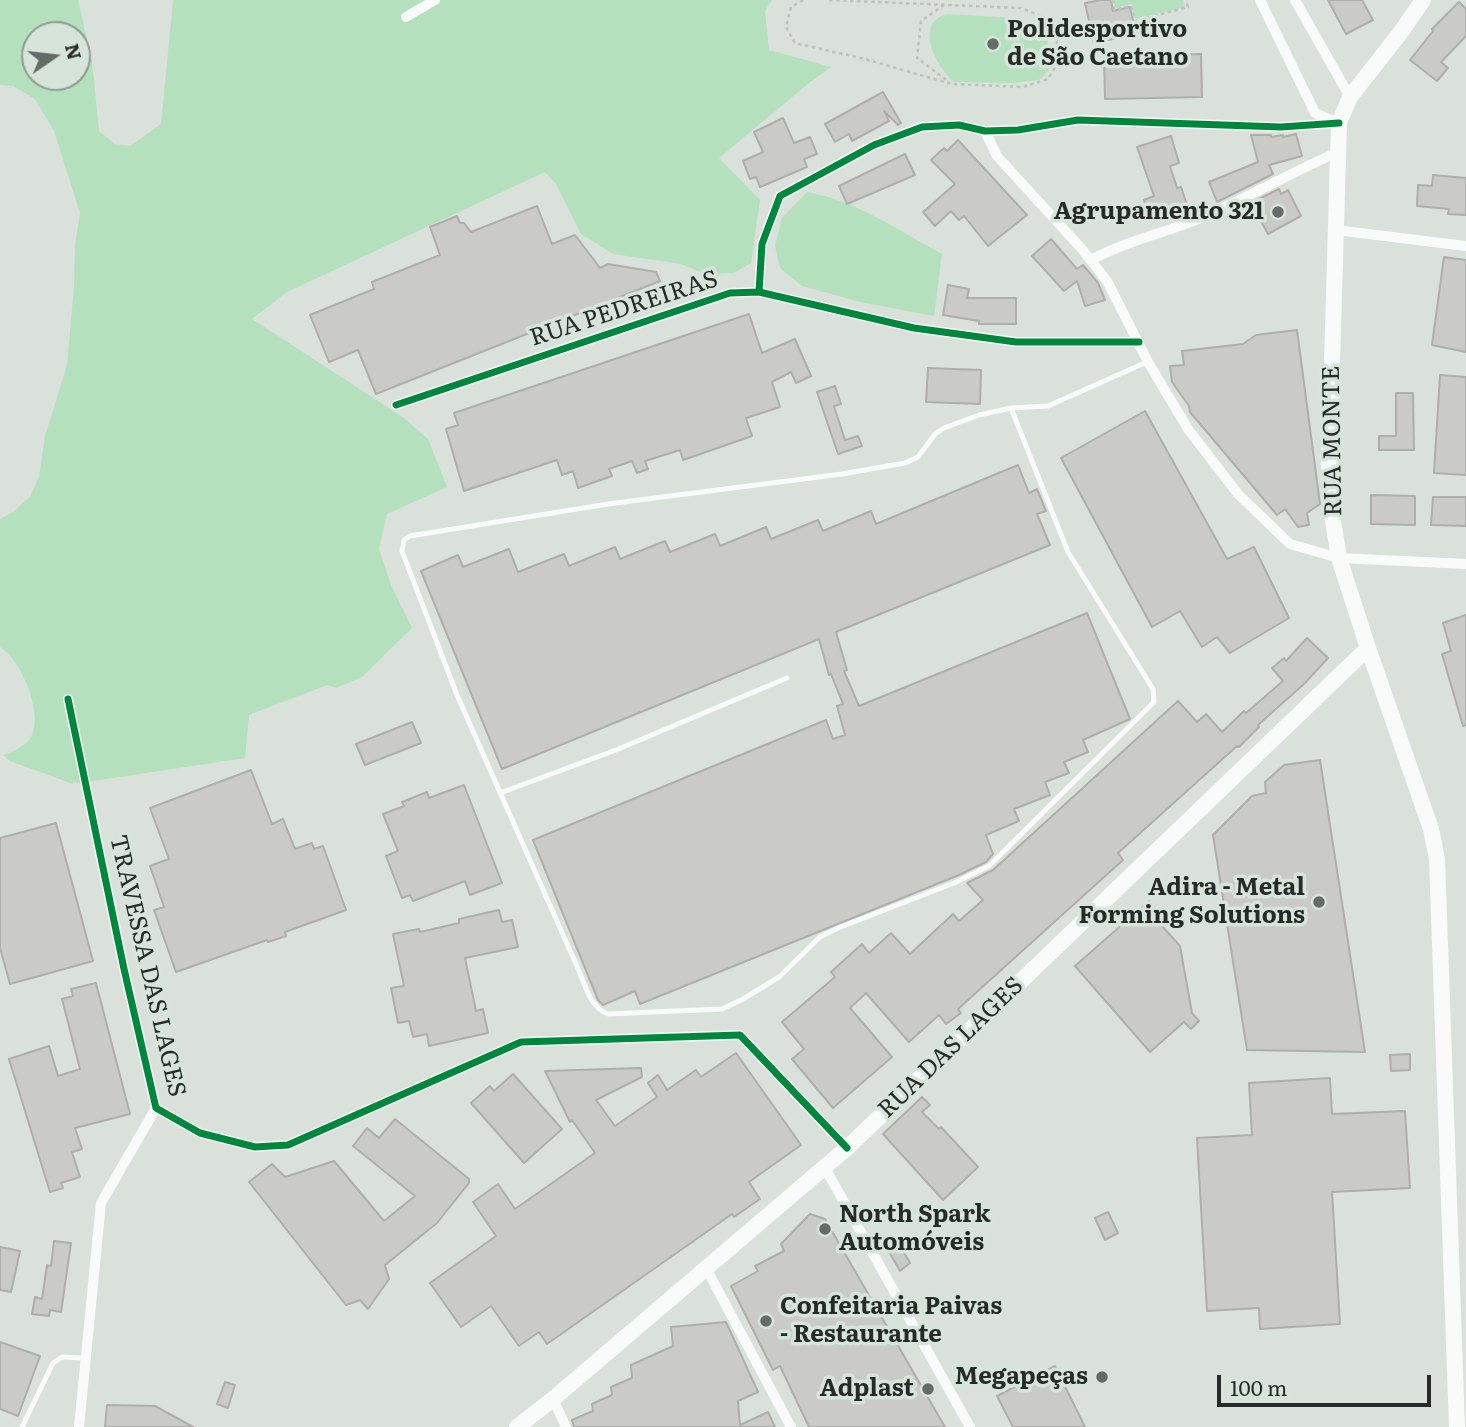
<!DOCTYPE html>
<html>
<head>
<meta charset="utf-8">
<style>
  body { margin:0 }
  #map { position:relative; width:1466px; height:1427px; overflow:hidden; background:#dae1db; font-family:Literata,serif }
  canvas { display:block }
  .north { position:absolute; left:21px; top:21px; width:70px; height:70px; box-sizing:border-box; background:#d7e4da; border:2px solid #909a92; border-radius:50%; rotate:76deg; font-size:19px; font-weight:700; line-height:28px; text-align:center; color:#262b27 }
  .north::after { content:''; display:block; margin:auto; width:24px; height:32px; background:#656b66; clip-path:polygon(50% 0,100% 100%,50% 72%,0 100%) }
  .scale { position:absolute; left:1217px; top:1375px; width:214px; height:32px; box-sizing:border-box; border:4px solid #262b27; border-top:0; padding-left:9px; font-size:21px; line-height:24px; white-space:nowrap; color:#262b27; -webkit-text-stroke:5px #d7e4da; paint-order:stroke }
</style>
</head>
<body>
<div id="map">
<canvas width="1466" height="1427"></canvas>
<div class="north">N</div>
<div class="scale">100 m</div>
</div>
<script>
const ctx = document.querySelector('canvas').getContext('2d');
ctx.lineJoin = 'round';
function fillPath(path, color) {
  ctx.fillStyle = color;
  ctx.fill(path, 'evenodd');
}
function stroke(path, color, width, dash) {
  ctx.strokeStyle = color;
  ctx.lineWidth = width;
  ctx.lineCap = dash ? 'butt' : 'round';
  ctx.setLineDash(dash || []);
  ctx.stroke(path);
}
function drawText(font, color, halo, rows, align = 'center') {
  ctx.font = font + ' Literata,serif';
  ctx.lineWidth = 7;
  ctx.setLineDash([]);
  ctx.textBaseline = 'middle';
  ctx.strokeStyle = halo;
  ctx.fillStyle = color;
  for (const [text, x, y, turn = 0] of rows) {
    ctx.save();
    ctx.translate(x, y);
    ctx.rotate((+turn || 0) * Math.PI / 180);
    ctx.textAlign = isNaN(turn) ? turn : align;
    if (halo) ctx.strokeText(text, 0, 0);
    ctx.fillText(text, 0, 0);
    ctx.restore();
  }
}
fillPath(new Path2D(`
  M0 0H78L92 61 99 131 115 144 130 146 161 124 173 0H772L765 11 769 50 831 67 809 83 719 158 760 200 751 263 734 273 706 274 681 264 613 254 581 234 556 184 545 172 287 292 252 319 404 418 428 439 447 487 387 514 379 549 391 585 412 628 362 677 336 688 327 685 249 715 245 758 80 783 73 782V784L10 761 3 755C13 752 25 746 31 737 44 714 21 659 0 647V519L13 512 30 497 39 477 45 436 67 365 74 286 75 244 80 213 54 131 35 99 13 86 0 85ZM35 35H77V77H35Z
  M1113 0H1183L1185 7 1135 19 1132 4 1115 8Z
  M947 14 1018 18V24L1037 26 1038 23 1047 35 1050 69 1039 80 1014 83 954 82C936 66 913 23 947 14Z
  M807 192C857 201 898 230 942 254L934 316 860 302 802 286 780 268 775 246 782 218Z`), '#b4e0be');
const building = new Path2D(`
  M1101 0H1111L1113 11 1130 7 1136 34 1094 43 1085 3Z
  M1328 0H1362L1373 20 1346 34Z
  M1459 2 1466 9V36L1441 62 1448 68 1437 81 1410 60 1433 31 1432 29Z
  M1201 54 1202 97 1105 99 1104 57Z
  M883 92 901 123 898 125 884 111 889 121 852 141 849 134 835 142 825 124Z
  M783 118 794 143 810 137 817 154 804 159 807 167 760 187 756 177 750 179 743 161 763 152 754 132Z
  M1296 134 1302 156 1269 165 1273 174 1217 202 1209 182 1258 162 1251 135H1271V137L1283 135V137Z
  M1171 136 1179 163 1170 166 1177 188 1181 187 1188 208 1151 220 1144 200 1154 196 1137 147Z
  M958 140 1027 215 988 246 964 216 959 220 951 211 935 226 923 212 955 184 931 160 944 148 947 151Z
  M905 154 915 175 847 204 839 186Z
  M1433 175 1466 178V215L1448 214 1449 209 1417 206 1418 185 1432 186Z
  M1279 189 1281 194 1288 190 1301 216 1268 234 1251 203Z
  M537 206 552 244 575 235 600 268 608 264 656 272 660 281 376 394 358 350 329 362 310 315 374 289 372 282 440 255 430 227 457 216 460 223H464L471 232Z
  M1051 239 1077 269 1083 265 1098 283 1105 300 1085 306 1077 281 1064 291 1032 256Z
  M1444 257 1466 260V352L1432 345Z
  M948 285 969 289 967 298H1016V324H979V321L943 315Z
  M749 314 762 353 795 339 811 376 796 383 791 372 772 382 780 407 746 418 752 436 683 460 680 450 645 461 648 469 637 473 632 461 609 469 612 476 578 488 573 471 562 475 557 460 464 491 446 429 458 425 454 413Z
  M1297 330 1320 504 1307 513 1309 525 1298 527 1285 509 1277 515 1190 412 1189 406 1172 382 1170 366 1184 365 1182 351 1243 344 1256 335Z
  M928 368 981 370 980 404 926 402Z
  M1440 375 1466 377V475L1434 473Z
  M835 386 841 404 834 406 845 440 858 436 862 446 838 454 817 392Z
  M1396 393H1413L1414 450H1379V436H1396Z
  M1145 411 1227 559 1254 547 1289 618 1230 653 1217 637 1202 647 1180 611 1152 627 1061 458Z
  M1018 465 1029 493 1037 489 1046 511 1037 514 1050 545 836 632 847 670 844 671 859 706 1087 613 1130 719 1083 740 1088 752 1064 762 1069 773 1045 782 1050 795 1014 809 1019 821 986 835 993 854 986 862 959 875 640 1004 635 991 603 1005 598 1000 533 840 826 720 833 739 845 735 837 706 843 704 831 674 829 675 819 639 502 769 421 571 458 555 463 567 509 549 518 572 564 554 569 566 615 547 620 559 665 541 670 552 715 534 720 546 766 527 771 539 818 520 823 531 871 511 876 524Z
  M1371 495 1415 496V525L1371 524Z
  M1433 497H1466V526L1431 525Z
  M1466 615V725L1463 726 1442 654 1451 651 1443 623Z
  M1307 638 1328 658 1304 684 1258 725 1259 727 1239 747 1237 746 1118 853 1123 860 958 1009 961 1013 946 1024 939 1015 909 1042 866 993 850 1008 892 1057 833 1108 792 1059 804 1049 782 1022 835 977 831 972 862 944 869 953 891 933 910 954 953 914 959 921 983 900 967 883 993 870 1178 701 1197 722 1206 714 1222 732 1244 711 1246 713 1283 681 1272 668 1284 658 1286 661Z
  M412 722 421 743 365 765 356 744Z
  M1320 760 1365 1052 1247 1050 1213 835 1252 796 1266 793 1265 782 1284 765Z
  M251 770 272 824 283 819 295 849 312 843 314 849 323 846 346 910 285 932 286 936 268 942 267 940 176 972 154 910 164 907 150 866 169 859 150 808Z
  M464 785 502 883 470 895 465 881 413 901 410 895 402 898 386 856 398 851 383 814 404 806 402 802 427 792 429 798Z
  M56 823 93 961 10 984 0 948V838Z
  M1149 901 1166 921 1161 925 1180 946 1192 1013 1199 1021 1191 1029 1184 1022 1150 1052 1075 966Z
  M499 910 502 922 512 920 518 947 465 958 476 1011 483 1009 488 1033 429 1046 427 1034 413 1037 409 1021 398 1023 391 988 404 986 393 934 419 929 420 932 459 923V919Z
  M96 983 130 1114 75 1128 82 1149 72 1152 80 1177 61 1183 63 1188 50 1192 9 1059 49 1046 58 1076 80 1069 62 999 73 996 71 989Z
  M736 1053 801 1145 749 1182 760 1199 734 1217 732 1214 547 1344 539 1332 519 1346 491 1306 461 1327 430 1283 496 1236 473 1202 498 1184 515 1209 595 1153 572 1120 570 1122 545 1071 641 1068 642 1077 596 1100 615 1126 657 1097 648 1083 658 1075 667 1090 696 1070 701 1077Z
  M1410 1054V1070L1391 1071 1390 1055Z
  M513 1074 562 1129 524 1163 471 1103 490 1086 494 1091Z
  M1330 1078 1332 1114 1405 1111 1410 1188 1332 1192 1340 1324 1260 1329 1259 1308 1207 1311 1197 1138 1252 1135 1249 1083Z
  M922 1097 930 1105 922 1112 939 1129 941 1127 978 1167 943 1200 883 1134Z
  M395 1119 469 1179V1183L437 1223 385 1265 389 1279 368 1309 360 1300 346 1305 249 1182 272 1164 285 1177 334 1161 384 1221 415 1196 353 1146 367 1128 379 1138Z
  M1108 1212 1118 1233 1105 1240 1095 1218Z
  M810 1214 825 1219 945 1427H809L780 1366 773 1370 731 1286 758 1271 755 1266 784 1251 781 1244Z
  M896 1239 910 1263 900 1271 885 1245Z
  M54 1241 71 1243 61 1312 50 1310 49 1316 32 1314 35 1297 42 1299 47 1265 51 1266Z
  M0 1247 20 1251 11 1292 0 1290Z
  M726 1322 758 1392 738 1401 740 1425 768 1412 775 1427H574L572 1420 593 1411 592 1404 612 1395 611 1387 632 1378 631 1365 673 1346 671 1327Z
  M0 1342 40 1356 18 1416 0 1409Z
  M1055 1366 1085 1427H1013L997 1396Z
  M225 1382 235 1385 228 1408 217 1404Z
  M107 1405 155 1406 193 1427H105Z`);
fillPath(building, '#cacac7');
stroke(building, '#aeaeab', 2);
stroke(new Path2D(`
  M803 0 791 7 786 27 795 43 861 58 952 84 1023 87 1048 79 1057 64V41L1049 19 1021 8 829 0
  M1112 0 1114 10 1131 6 1135 21 1188 7 1186 0
  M944 5 921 21 917 58 949 82`), '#bec1bf', 2.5, [3.5, 3.5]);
stroke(new Path2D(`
  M1011 408 1068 552 1153 689 1154 702 989 866 954 883 838 928 820 937 779 977 743 999 722 1009 608 1014C591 1008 586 988 579 971L457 695 402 551 404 540 410 536 608 504 842 474 905 463 918 457 935 434 944 428 979 415 1011 408 1048 406 1147 362
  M500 793 616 750 787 678
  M22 1427 53 1363 62 1357 84 1358`), '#f9fafa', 5);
stroke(new Path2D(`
  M1260 0 1315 113 1336 122
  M1295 0 1350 97
  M406 17 435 0
  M985 131 997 156 1081 248 1107 281 1148 362 1188 429 1238 494 1290 544 1339 558 1466 564
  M1336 230 1466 246
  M1091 260C1126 241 1165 233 1201 218 1247 198 1290 173 1336 153
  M759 292 762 244 780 196 874 145 922 127 959 125 985 131 1018 130 1078 120 1281 127 1339 123
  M396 405 730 293 759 292 914 328 1016 342H1139
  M68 699 124 969 156 1108 200 1133 255 1147 288 1145 521 1042 740 1035 847 1148
  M825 1168 970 1427
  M706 1268 791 1427
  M553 1399 566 1427
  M79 1427 101 1203 156 1108`), '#f9fafa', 10);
stroke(new Path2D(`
  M1423 0 1401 32 1350 97 1339 123 1329 468 1330 502 1339 558 1368 648 1431 829 1437 859 1457 1427
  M517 1427 553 1399 847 1148 1368 648`), '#f9fafa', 16);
stroke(new Path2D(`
  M759 292 762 244 780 196 874 145 922 127 959 125 985 131 1018 130 1078 120 1281 127 1339 123
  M396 405 730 293 759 292 914 328 1016 342H1139
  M68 699 124 969 156 1108 200 1133 255 1147 288 1145 521 1042 740 1035 847 1148`), '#00873e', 7);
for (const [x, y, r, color] of [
  [993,44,7,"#656b66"],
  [1278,212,7,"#656b66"],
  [1319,902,7,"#656b66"],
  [825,1229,7,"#656b66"],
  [766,1321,7,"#656b66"],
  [1102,1377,7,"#656b66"],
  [928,1389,7,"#656b66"]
]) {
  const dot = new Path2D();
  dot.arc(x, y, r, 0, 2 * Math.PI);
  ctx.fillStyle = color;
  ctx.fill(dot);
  stroke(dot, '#d7e4da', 2.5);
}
drawText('bold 24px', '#262b27', '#d7e4da', [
  ["Polidesportivo",1007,30,"left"],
  ["de São Caetano",1007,58,"left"],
  ["Agrupamento 321",1264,212],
  ["Adira - Metal",1305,888],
  ["Forming Solutions",1305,916],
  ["North Spark",839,1215,"left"],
  ["Automóveis",839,1243,"left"],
  ["Confeitaria Paivas",780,1307,"left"],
  ["- Restaurante",780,1335,"left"],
  ["Megapeças",1088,1377],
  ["Adplast",914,1389]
], 'right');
drawText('24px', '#262b27', '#d7e4da', [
  ["RUA PEDREIRAS",624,309,-18],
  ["RUA MONTE",1333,441,-91],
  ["TRAVESSA DAS LAGES",147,966,77],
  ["RUA DAS LAGES",951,1048,-44]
]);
</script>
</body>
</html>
